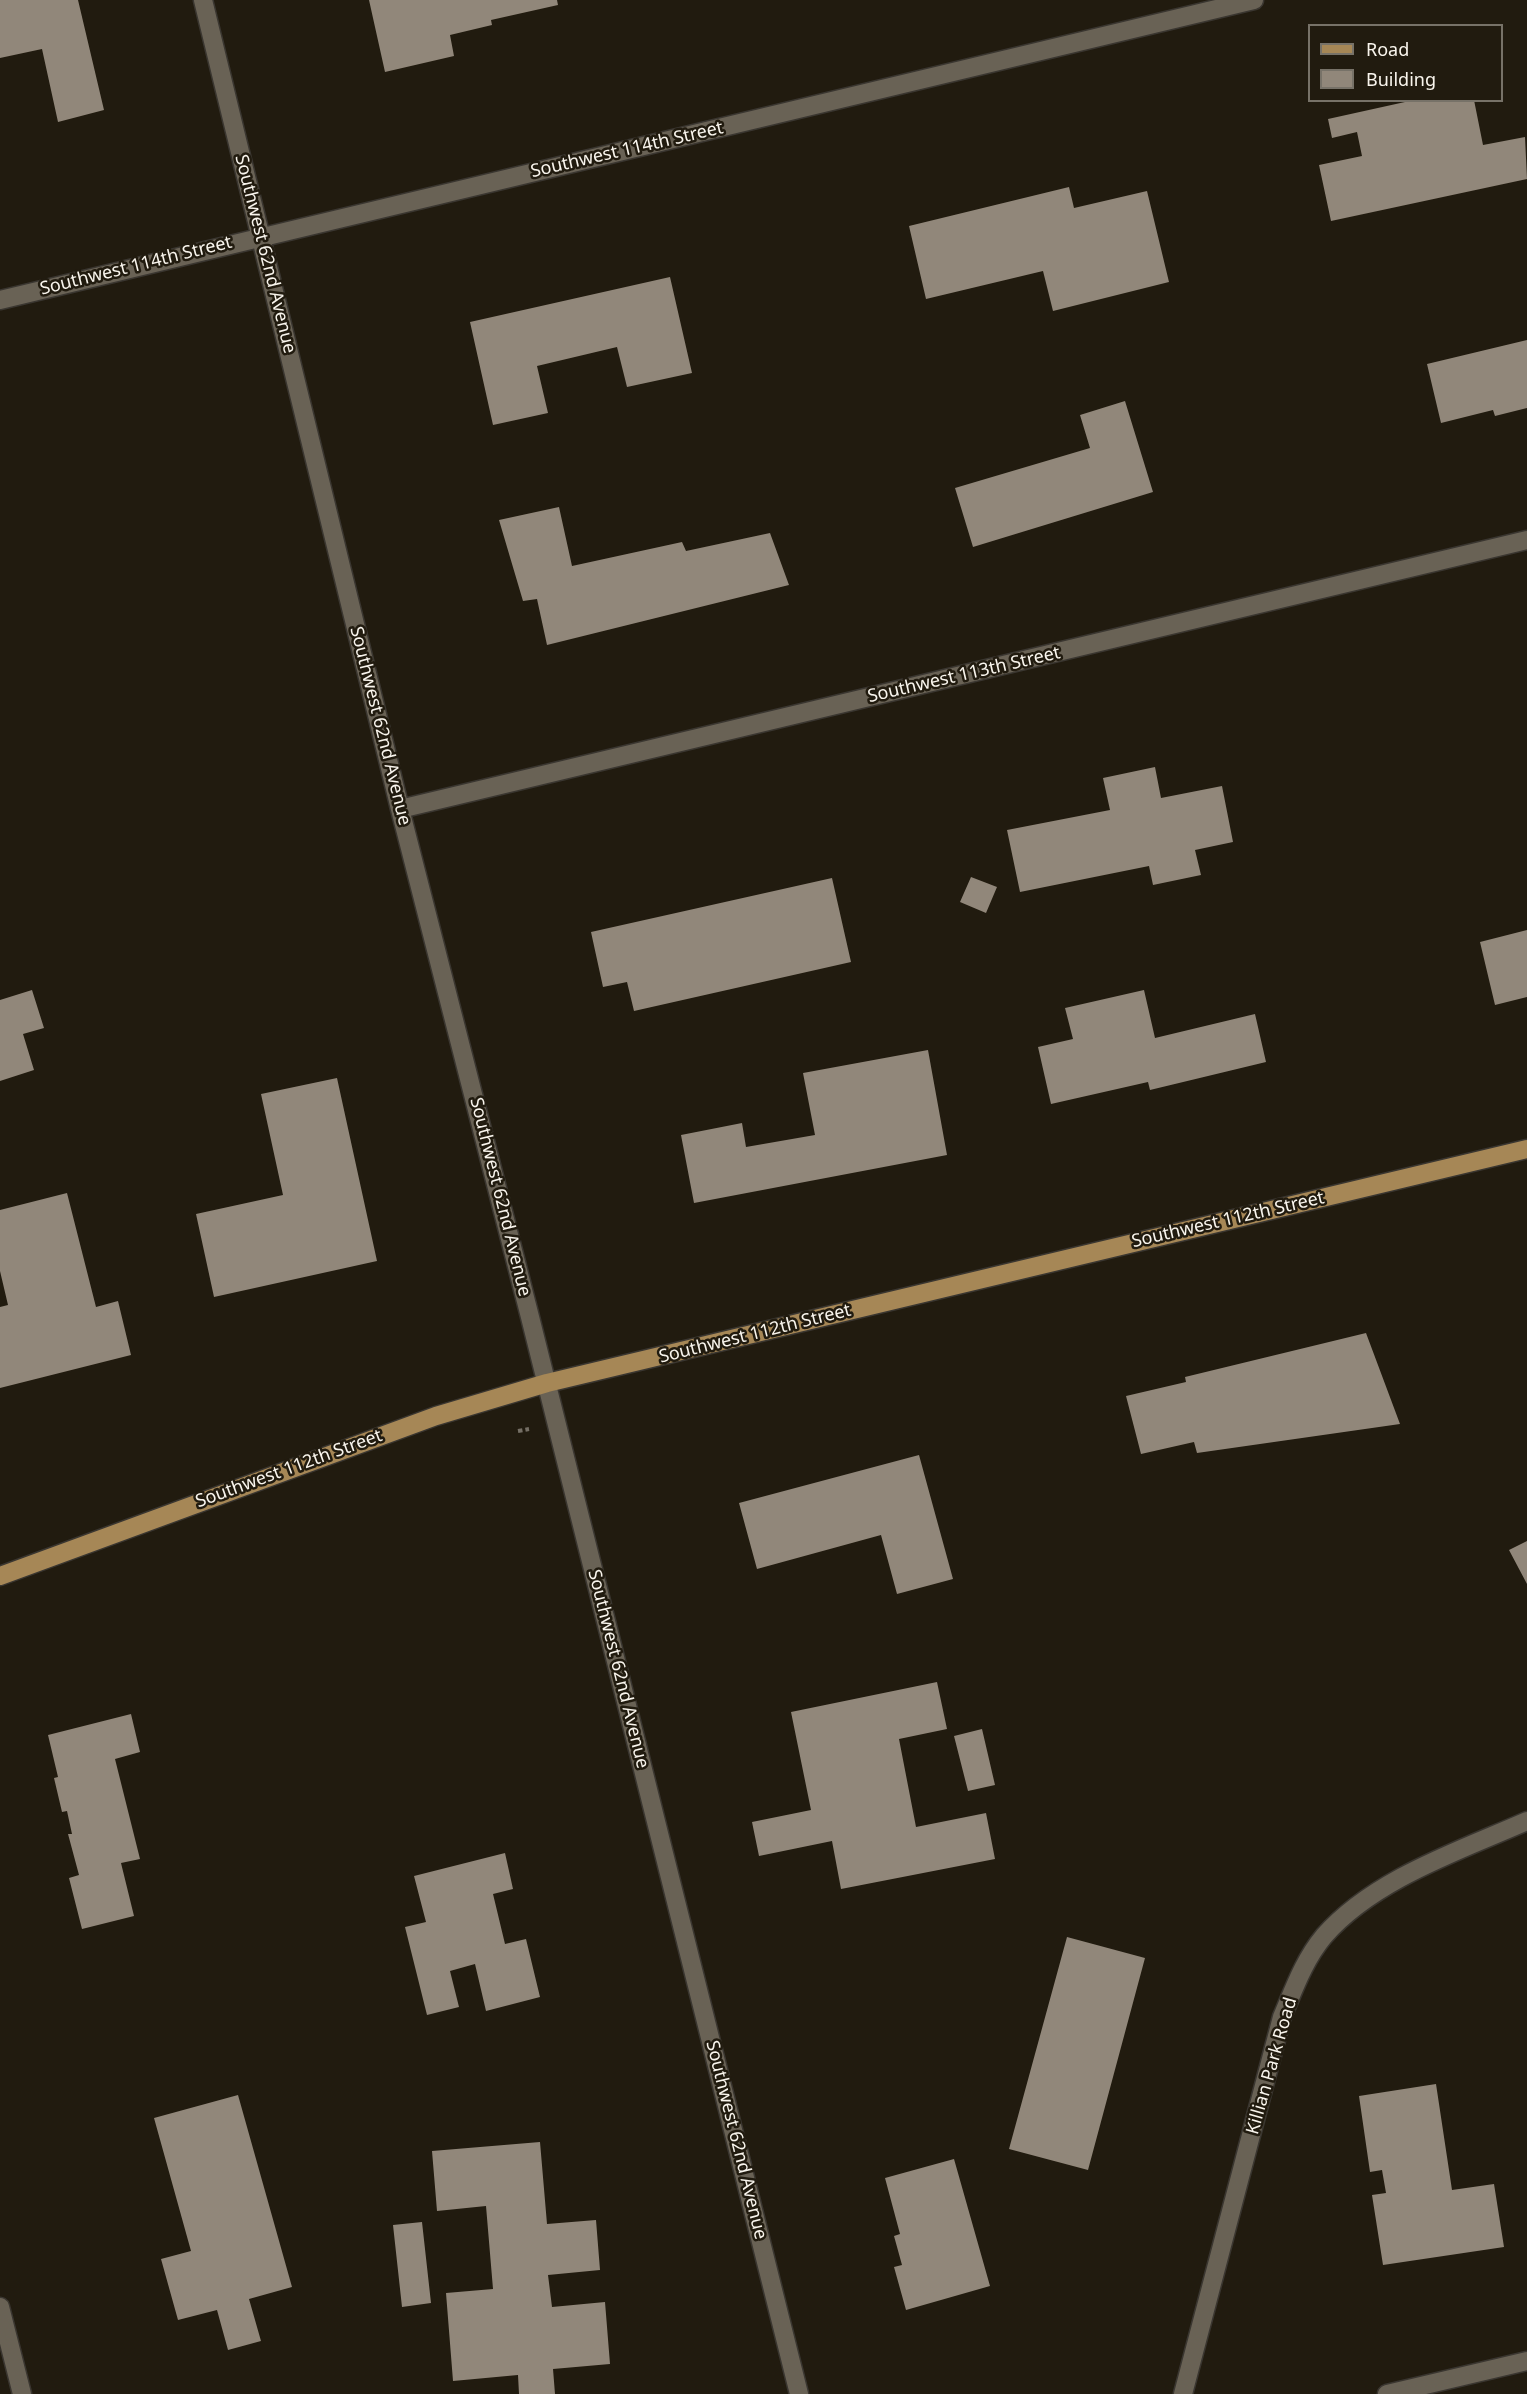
<!DOCTYPE html>
<html>
<head>
<meta charset="utf-8">
<style>
  body { margin:0 }
  #map { position:relative; width:1527px; height:2394px; overflow:hidden; background:#211b0f; font-family:"Noto Sans",sans-serif }
  canvas { display:block }
  .legend { position:absolute; left:1308px; top:24px; width:195px; height:78px; box-sizing:border-box; background:#211b0f; border:2px solid #777268; margin:0; padding:8px 10px; list-style:none; font-size:18px; color:#f9f5ed }
  .legend li { display:flex; align-items:center; gap:12px; height:30px }
  .legend b { width:30px; border:2px solid #777268 }
</style>
</head>
<body>
<div id="map">
<canvas width="1527" height="2394"></canvas>
<ul class="legend">
<li><b style="height:8px;background:#a68756"></b>Road</li>
<li><b style="height:16px;background:#91877a"></b>Building</li>
</ul>
</div>
<script>
const ctx = document.querySelector('canvas').getContext('2d');
ctx.lineJoin = 'round';
function fillPath(path, color) {
  ctx.fillStyle = color;
  ctx.fill(path, 'evenodd');
}
function stroke(path, color, width, dash) {
  ctx.strokeStyle = color;
  ctx.lineWidth = width;
  ctx.lineCap = dash ? 'butt' : 'round';
  ctx.setLineDash(dash || []);
  ctx.stroke(path);
}
function drawText(font, color, halo, rows, align = 'center') {
  ctx.font = font + ' "Noto Sans",sans-serif';
  ctx.lineWidth = 5;
  ctx.setLineDash([]);
  ctx.textBaseline = 'middle';
  ctx.strokeStyle = halo;
  ctx.fillStyle = color;
  for (const [text, x, y, turn = 0] of rows) {
    ctx.save();
    ctx.translate(x, y);
    ctx.rotate((+turn || 0) * Math.PI / 180);
    ctx.textAlign = isNaN(turn) ? turn : align;
    if (halo) ctx.strokeText(text, 0, 0);
    ctx.fillText(text, 0, 0);
    ctx.restore();
  }
}
fillPath(new Path2D(`
  M0 0H78L104 110 58 122 42 49 0 58Z
  M369 0H557L558 5 491 20 492 25 450 35 454 56 385 72Z
  M1414 100H1474L1483 145 1525 137 1527 179 1331 221 1319 165 1362 156 1357 132 1332 138 1328 119Z
  M1069 187 1074 208 1147 191 1169 282 1053 311 1043 271 926 299 909 226Z
  M670 277 692 373 627 387 617 347 537 366 548 413 493 425 470 322Z
  M1527 340V408L1495 416 1493 410 1441 423 1427 364Z
  M1125 401 1153 492 973 547 955 488 1090 448 1080 415Z
  M559 507 572 566 682 542 686 551 770 533 789 585 547 645 537 599 523 601 499 520Z
  M1155 767 1161 798 1222 786 1233 842 1195 850 1201 875 1153 885 1149 866 1020 892 1007 830 1110 810 1103 778Z
  M971 877 997 887 986 913 960 902Z
  M832 878 851 962 634 1011 627 982 603 987 591 932Z
  M1527 930V997L1495 1005 1480 942Z
  M32 990 44 1028 23 1034 34 1070 0 1081V1000Z
  M1144 990 1155 1038 1255 1014 1266 1062 1150 1090 1148 1082 1051 1104 1038 1047 1073 1039 1065 1008Z
  M928 1050 947 1155 694 1203 681 1135 742 1123 746 1147 815 1135 803 1073Z
  M337 1078 377 1261 214 1297 196 1214 283 1195 261 1094Z
  M67 1193 96 1307 118 1301 131 1355 0 1388V1307L8 1305 0 1271V1210Z
  M1366 1333 1400 1424 1197 1453 1194 1442 1141 1454 1126 1396 1186 1382 1185 1377Z
  M919 1455 953 1579 897 1594 881 1535 757 1569 739 1503Z
  M1527 1541V1584L1509 1550Z
  M937 1682 947 1729 899 1739 916 1827 986 1813 995 1859 841 1889 832 1841 759 1856 752 1822 811 1810 791 1712Z
  M131 1714 140 1752 115 1759 140 1859 121 1863 134 1916 82 1929 69 1878 79 1875 68 1834H72L67 1811 62 1812 54 1778 58 1777 48 1735Z
  M982 1729 995 1785 968 1791 954 1736Z
  M505 1853 513 1889 493 1894 505 1944 526 1939 540 1997 486 2011 475 1964 450 1971 459 2007 427 2015 405 1927 426 1922 414 1876Z
  M1067 1937 1145 1958 1088 2170 1009 2149Z
  M1436 2084 1452 2190 1494 2184 1504 2247 1383 2265 1372 2195 1386 2193 1382 2170 1370 2172 1359 2096Z
  M238 2095 292 2287 249 2299 261 2341 228 2350 217 2310 178 2320 161 2259 191 2251 154 2118Z
  M540 2142 547 2224 596 2220 600 2270 548 2275 552 2307 605 2302 610 2364 553 2369 555 2394H519L518 2375 453 2381 446 2293 493 2289 486 2206 437 2211 432 2151Z
  M954 2159 990 2286 906 2310 894 2267 902 2265 894 2236 900 2234 885 2178Z
  M422 2222 431 2303 402 2307 393 2225Z`), '#91877a');
const minor = new Path2D(`
  M203 0 400 809 530 1317 799 2394
  M0 300 1254 0
  M400 809 1527 540
  M0 2307 22 2394
  M1183 2394 1282 2017C1294 1989 1304 1960 1324 1936 1374 1879 1459 1851 1527 1821
  M1387 2394 1527 2361`);
const major = new Path2D(`
  M0 1576 436 1416 547 1383 1527 1149`);
stroke(minor, '#3a3630', 21);
stroke(major, '#3a3630', 21);
stroke(new Path2D(`
  M518 1431 529 1429`), '#756f65', 4, [4.5, 3]);
stroke(minor, '#696255', 18);
stroke(major, '#a68756', 18);
drawText('18px', '#f9f5ed', '#211b0f', [
  ["Southwest 114th Street",627,150,-13],
  ["Southwest 62nd Avenue",265,254,76],
  ["Southwest 114th Street",136,266,-14],
  ["Southwest 113th Street",964,675,-13],
  ["Southwest 62nd Avenue",380,726,76],
  ["Southwest 62nd Avenue",500,1197,76],
  ["Southwest 112th Street",1228,1220,-13],
  ["Southwest 112th Street",755,1334,-14],
  ["Southwest 112th Street",289,1469,-20],
  ["Southwest 62nd Avenue",618,1669,76],
  ["Killian Park Road",1272,2066,-74],
  ["Southwest 62nd Avenue",736,2140,76]
]);
</script>
</body>
</html>
